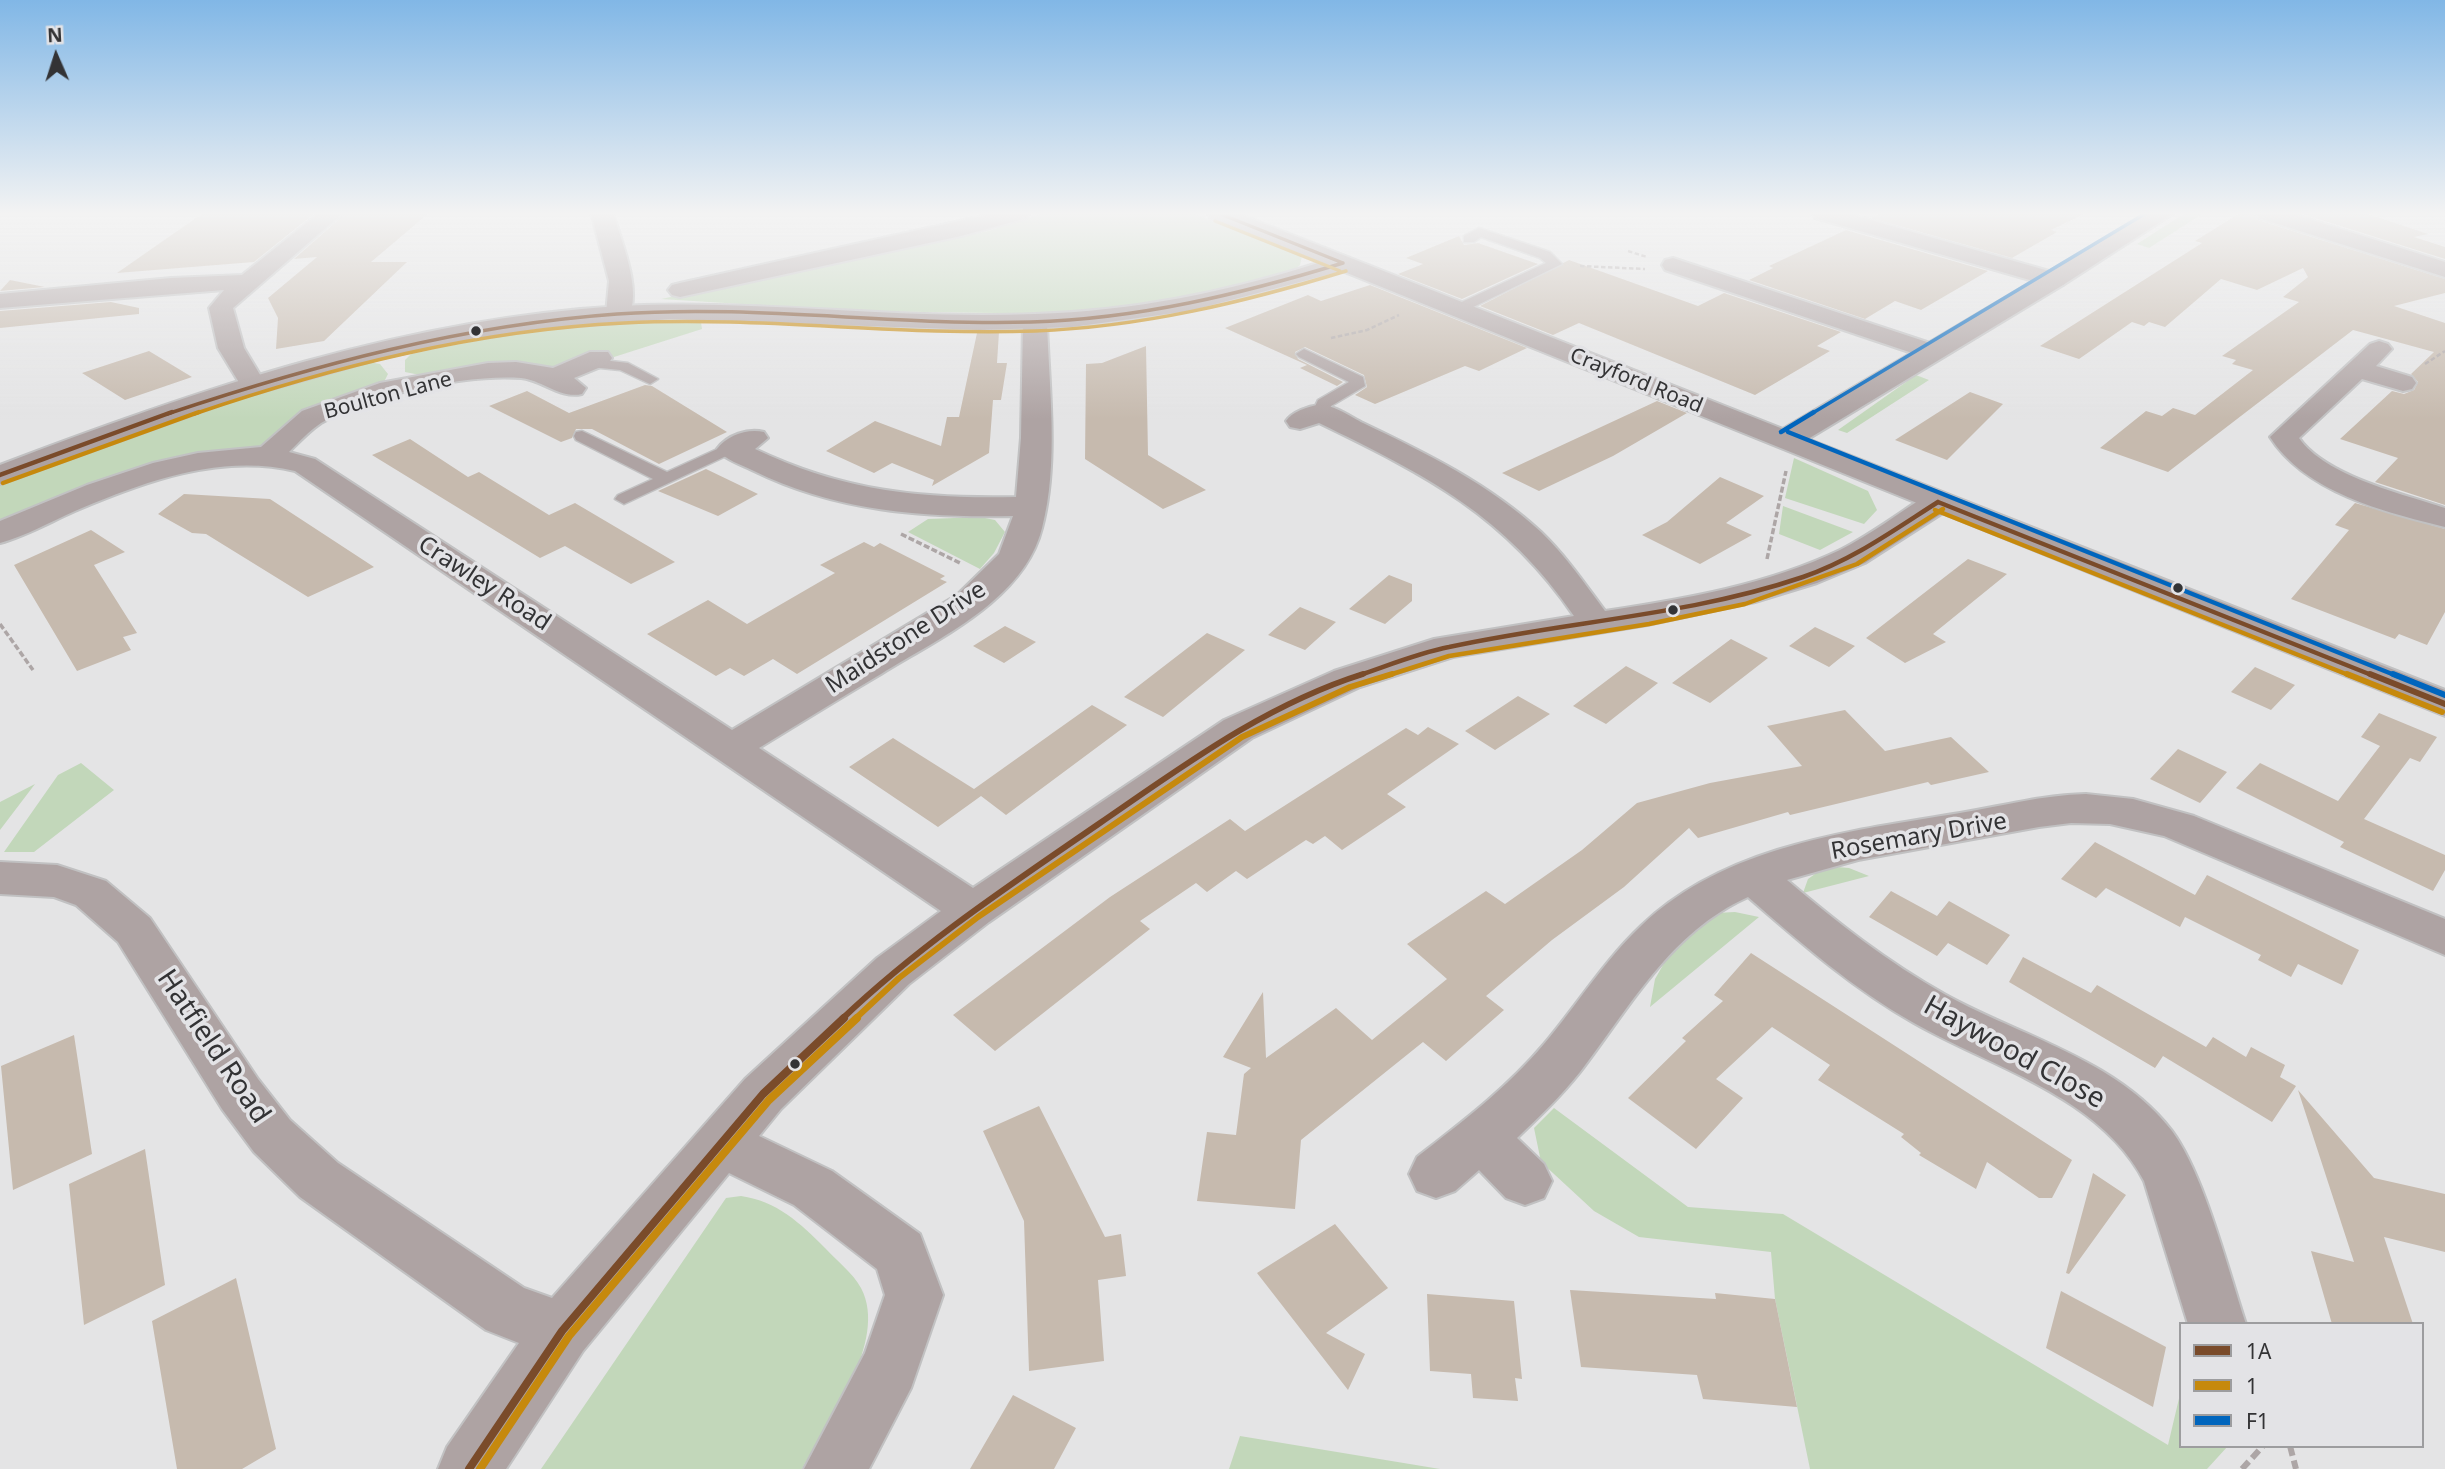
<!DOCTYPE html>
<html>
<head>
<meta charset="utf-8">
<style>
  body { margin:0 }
  #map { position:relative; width:2445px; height:1469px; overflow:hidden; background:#e4e4e5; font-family:"Noto Sans",sans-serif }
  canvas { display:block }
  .legend { position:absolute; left:2179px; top:1322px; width:245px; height:126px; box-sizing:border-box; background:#e3e3e6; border:2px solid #9d9d9f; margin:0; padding:9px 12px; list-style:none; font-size:21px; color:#333335 }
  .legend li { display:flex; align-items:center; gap:14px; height:35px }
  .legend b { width:35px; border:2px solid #9d9d9f }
  .north { position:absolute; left:21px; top:21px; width:70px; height:70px; -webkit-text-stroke:5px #e3e3e6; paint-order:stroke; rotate:357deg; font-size:19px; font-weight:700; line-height:28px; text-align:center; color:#333335 }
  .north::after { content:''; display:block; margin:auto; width:24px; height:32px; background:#333335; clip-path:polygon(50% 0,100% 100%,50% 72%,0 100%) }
</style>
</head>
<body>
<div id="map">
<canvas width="2445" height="1469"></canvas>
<ul class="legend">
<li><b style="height:9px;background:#7a4b2a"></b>1A</li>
<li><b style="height:9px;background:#c6890d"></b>1</li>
<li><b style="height:9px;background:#0065bd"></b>F1</li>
</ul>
<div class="north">N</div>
</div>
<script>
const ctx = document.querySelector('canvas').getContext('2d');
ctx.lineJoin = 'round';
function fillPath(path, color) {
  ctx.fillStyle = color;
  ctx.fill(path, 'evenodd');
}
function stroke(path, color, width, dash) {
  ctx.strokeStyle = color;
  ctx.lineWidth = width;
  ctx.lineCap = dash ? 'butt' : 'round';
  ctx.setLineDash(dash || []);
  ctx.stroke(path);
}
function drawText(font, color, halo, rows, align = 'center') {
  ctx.font = font + ' "Noto Sans",sans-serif';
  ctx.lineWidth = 7;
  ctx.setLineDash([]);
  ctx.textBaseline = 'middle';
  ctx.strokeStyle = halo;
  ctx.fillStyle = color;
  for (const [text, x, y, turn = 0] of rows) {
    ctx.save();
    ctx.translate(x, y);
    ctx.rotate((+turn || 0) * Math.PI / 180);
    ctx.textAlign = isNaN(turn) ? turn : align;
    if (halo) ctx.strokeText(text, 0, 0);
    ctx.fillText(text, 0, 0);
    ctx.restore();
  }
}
fillPath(new Path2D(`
  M1044 213H1192L1302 256 1300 265 1291 273 1198 297 1067 314 852 311 661 299 988 231Z
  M2185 213H2204L2149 248 2137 244Z
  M664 321 701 322 702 329 614 357 599 352 560 367 520 365 430 377 405 372V360L411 354C495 335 578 324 664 321Z
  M363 361 380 364 388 374 383 384 260 446 0 527V483L226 399Z
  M1916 375 1929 380 1847 433 1838 430Z
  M1794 458 1868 491 1877 510 1864 524 1785 498Z
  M1783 506 1853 532 1820 550 1779 534Z
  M980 517 995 520 1005 532 994 553 980 569 908 532 928 519Z
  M81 763 114 790 34 852H4L58 775Z
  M35 784 0 830V802Z
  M1826 866 1849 868 1869 876 1803 893 1808 879Z
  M1735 912 1759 917 1650 1007 1655 979 1671 951 1716 913Z
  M1554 1108 1688 1207 1783 1214 2168 1445 2181 1390V1446H2228L2207 1469H1810L1775 1299 1771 1252 1639 1237 1594 1211 1541 1162 1534 1128Z
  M741 1196C777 1201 800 1223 825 1248 836 1260 853 1273 861 1288 889 1341 827 1423 802 1469H541L726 1198Z
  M1240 1436 1440 1469H1229Z`), '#c2d7ba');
fillPath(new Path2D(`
  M203 213H315L254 262 117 273Z
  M346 213H429L371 262H407L324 341 276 349 278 318 268 298 317 257 294 259Z
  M1881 213H2086L2051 230 2057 232 2012 258 1871 218Z
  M2240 213H2253L2258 220 2445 279V293L2394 306 2445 323V505L2375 482 2398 458 2340 439 2392 391 2404 394 2414 390 2418 382 2411 374 2434 352 2353 330 2168 472 2100 448 2146 411 2162 416 2173 408 2195 415 2253 370 2232 364 2236 360 2222 356 2299 302 2283 297 2308 277 2303 268 2257 290 2221 279 2165 327 2149 322 2144 326 2132 322 2079 359 2040 346 2202 243 2195 241Z
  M2299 213H2365L2428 234 2414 237 2445 247V259Z
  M1846 230 1988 271 1921 310 1895 301 1865 319 1749 280 1773 268 1769 266Z
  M1459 236 1464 245 1478 243 1538 264 1462 299 1398 274 1423 264 1406 258Z
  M1569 260 1698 306 1724 293 1841 332 1817 346 1830 351 1755 395 1579 323 1553 335 1480 306Z
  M10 280 45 287 0 291Z
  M1370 285 1527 348 1479 371 1465 366 1375 404 1355 395 1367 387 1364 375 1305 347 1295 352 1298 359 1343 382 1337 386 1300 368 1307 365 1225 328 1308 295 1321 301Z
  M111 302 139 308V314L0 328V311Z
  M999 332 997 363H1007L1001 400H993L989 453 932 486 934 480 892 463 874 473 826 451 875 421 941 446 947 417H959L977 333Z
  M1146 346 1148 455 1206 490 1163 509 1085 459 1086 364 1102 363Z
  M149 351 192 377 125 400 82 373Z
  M645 385 652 386 727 432 659 464 592 429H576L572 438 561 442 489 406 527 391 569 413Z
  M1970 392 2003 404 1947 460 1895 440Z
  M1657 401 1687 413 1613 456 1539 491 1502 473Z
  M410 439 468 477 479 472 549 515 575 503 675 562 631 584 565 546 540 558 372 455Z
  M706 469 758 494 718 516 658 491Z
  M1720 477 1764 496 1726 523 1752 535 1700 564 1642 535 1667 522Z
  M184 494 270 499 374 567 308 597 206 534 192 533 158 514Z
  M2355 503 2445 529V612L2427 645 2399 634 2395 639 2291 599 2349 530 2335 525Z
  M91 530 125 552 94 565 137 633 123 637 131 650 77 671 14 565Z
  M864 542 874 547 880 543 945 576 940 579 947 582 797 674 773 659 744 676 730 668 716 676 647 634 708 600 747 624 835 573 820 565Z
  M1968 559 2007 574 1933 634 1946 642 1905 663 1866 638Z
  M1389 575 1412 584V601L1385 624 1349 609Z
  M1300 607 1336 622 1305 650 1268 635Z
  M1005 626 1036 642 1004 663 973 646Z
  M1815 627 1855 646 1829 667 1789 646Z
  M1207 633 1245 650 1163 717 1124 697Z
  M1731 639 1768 658 1710 703 1672 683Z
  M1626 666 1658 683 1606 724 1573 706Z
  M2255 667 2295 685 2271 710 2231 692Z
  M1518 696 1550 714 1495 750 1465 731Z
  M1092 705 1127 725 1006 815 981 796 938 827 849 767 893 738 974 789Z
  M1845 710 1885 751 1951 737 1989 772 1931 785 1928 782 1790 815 1788 812 1698 838 1689 828 1624 887 1552 940 1486 996 1504 1010 1446 1061 1423 1042 1301 1140 1295 1209 1197 1201 1207 1132 1236 1135 1244 1074 1251 1068 1223 1057 1263 992 1266 1058 1336 1008 1372 1040 1447 979 1407 944 1486 891 1505 904 1582 850 1637 803 1710 783 1802 766 1767 726Z
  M2379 713 2437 737 2420 762 2410 758 2364 819 2445 855V870L2433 891 2340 847 2344 842 2236 788 2260 763 2338 801 2380 746 2361 737Z
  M1428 727 1459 744 1387 794 1406 807 1342 850 1325 836 1313 844 1306 840 1247 879 1236 871 1207 892 1196 883 1140 921 1150 929 995 1051 953 1015 1110 897 1230 819 1245 831 1406 728 1418 735Z
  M2178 749 2227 772 2200 803 2150 779Z
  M2095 842 2195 895 2207 875 2359 950 2342 985 2298 964 2291 977 2258 960 2261 955 2185 917 2180 927 2106 888 2096 898 2061 879Z
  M1891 891 1937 916 1949 901 2010 935 1987 965 1948 943 1937 956 1869 917Z
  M1751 953 2072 1160 2052 1198H2039L1987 1162 1976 1189 1919 1155 1921 1153 1901 1137 1904 1134 1818 1080 1830 1065 1772 1027 1716 1079 1743 1098 1696 1149 1628 1098 1686 1041 1682 1038 1723 1001 1714 995Z
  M2023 957 2091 993 2097 985 2206 1047 2213 1037 2246 1057 2251 1047 2285 1065 2280 1077 2296 1086 2272 1122 2163 1056 2155 1068 2009 982Z
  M74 1035 92 1154 13 1190 1 1066Z
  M2298 1090 2374 1178 2445 1194V1252L2384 1237 2413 1324H2332L2311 1251 2354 1262Z
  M1039 1106 1105 1237 1121 1234 1126 1276 1098 1280 1104 1361 1029 1371 1024 1221 983 1131Z
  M145 1149 165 1285 84 1325 69 1184Z
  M2093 1173 2126 1195 2069 1274 2066 1273Z
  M1335 1224 1388 1288 1326 1333 1365 1354 1348 1390 1257 1273Z
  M236 1278 276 1449 242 1469H177L152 1321Z
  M1570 1290 1716 1299 1715 1293 1775 1299 1797 1407 1703 1399 1697 1375 1581 1367Z
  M2061 1291 2166 1347 2153 1407 2046 1348Z
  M1427 1294 1514 1301 1522 1379 1515 1378 1518 1401 1473 1398 1471 1374 1430 1371Z
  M1013 1395 1076 1428 1054 1469H970Z`), '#c6baae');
const lane = new Path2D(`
  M1479 228 1550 252 1562 264 1463 312H1453V306L1546 263 1540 258 1481 237 1474 242H1464V236Z
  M1304 349 1363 377 1365 386 1331 406 1326 416H1314L1312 413 1318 400 1349 382 1299 357 1296 354Z
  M586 358 628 363 658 379 650 384 620 370 581 366V360Z
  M582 431 667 472 726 445H738L741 449 624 504 615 499 618 495 653 479 576 440 574 436 576 432Z`);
const street = new Path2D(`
  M319 213H343L233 308 244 348 265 383 261 389H243L218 348 209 308 224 290 0 308V294L171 278 242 275Z
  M591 213H613C621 240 644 294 627 319H609L606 314 609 281Z
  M995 213H1030L1027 218 961 236 680 297 672 295 668 290 672 285 680 283Z
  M1812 213H1846L2063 275 2067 280 2063 285H2047L1815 218Z
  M2256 213H2290L2445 262V277L2259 218Z
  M1673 258 1942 347 1946 352 1942 357H1924L1665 270 1662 265 1665 260Z
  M1035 315 1044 317 1047 322C1049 388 1059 464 1042 528 1024 600 939 638 881 674 840 698 800 723 759 748L973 888 1224 720 1334 671 1434 639 1574 616C1505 515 1426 475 1319 423L1300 429 1290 427 1286 421C1292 412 1308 406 1319 405 1333 404 1351 417 1363 423 1426 453 1489 484 1541 532 1566 556 1585 584 1605 611 1684 599 1767 585 1840 550 1870 535 1899 513 1927 495L1938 493 1949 495 1953 502 1949 509 1865 563 1817 583 1755 602 1647 625 1453 657 1360 687 1252 738 989 922 909 984 781 1109 759 1136 832 1171 920 1234 943 1295 911 1388 869 1469H804L865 1353 885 1295 877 1269 794 1205 729 1173 583 1351 506 1469H438L447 1447 519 1343 486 1330 300 1197 254 1152 222 1109 118 942 76 905 54 897 0 894V862L57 865 106 881 150 918 258 1079 290 1120 338 1163 524 1288 552 1298 745 1079 877 958 941 911 295 471C220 453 143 482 75 511 50 522 26 536 0 543V521L87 485 153 463 198 453 261 447 302 411 380 383 488 363 516 362 553 368 590 352H608L612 358 608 364 574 378 586 388 582 394C560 399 542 380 521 378 464 374 370 395 321 423 309 431 299 442 289 452L315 459 732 730 957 595 999 554 1013 516C924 518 835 511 754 471 742 465 725 460 717 449 727 435 748 428 764 432L768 438 755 449C843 491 920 499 1016 497L1021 438 1023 322 1026 317Z
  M2379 341 2388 344 2392 349 2376 366 2412 377 2416 383 2412 389 2403 391 2362 379 2299 438C2325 476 2403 494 2445 508V527C2384 512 2305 492 2270 437L2370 344Z
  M2086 794 2133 799 2194 816 2445 919V955L2164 836 2110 824 2071 823 2039 827 1858 860 1787 880C1839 924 1886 961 1946 995 2020 1036 2118 1060 2172 1131 2204 1174 2228 1270 2246 1324H2188L2144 1181C2100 1096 1991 1067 1914 1023 1852 988 1801 943 1748 897 1670 932 1630 1007 1580 1072 1561 1096 1539 1117 1517 1138L1544 1164 1552 1181 1544 1198 1525 1205 1506 1198 1479 1170 1455 1191 1436 1198 1417 1191 1409 1174 1417 1157C1462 1122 1507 1088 1544 1044 1577 1005 1604 961 1641 926 1725 845 1851 831 1960 813 2002 806 2043 795 2086 794Z`);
const secondary = new Path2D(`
  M1207 213H1237L1783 429 2148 213H2174L2063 285 1808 439 2445 690V716L1342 271 1189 311 1072 327 980 330 670 319 538 329 458 342 382 358 236 399 0 484V465C199 389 407 318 622 306 760 299 897 320 1035 314 1133 311 1228 292 1321 262L1210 218Z`);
stroke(lane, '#c1c1c2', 3);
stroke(street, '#c1c1c2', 4);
stroke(secondary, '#c1c1c2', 4);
stroke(new Path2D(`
  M1628 251 1647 257
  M1580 266 1645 269
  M1331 338 1367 330 1399 315
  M2425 364 2445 351`), '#ada6a6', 2.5, [4.5, 2.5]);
stroke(new Path2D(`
  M901 534 962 564
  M1767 559 1786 471
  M0 624 33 670`), '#ada6a6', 3.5, [6, 2.5]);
stroke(new Path2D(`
  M2290 1446 2296 1469
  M2242 1469 2263 1446`), '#ada6a6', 6, [10, 5]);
fillPath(lane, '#aea3a3');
fillPath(street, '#aea3a3');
fillPath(secondary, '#ada2a2');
stroke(new Path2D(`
  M1218 213 1343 263
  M167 414C314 365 463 325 617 314 755 304 893 326 1031 322 1138 319 1241 294 1343 263`), '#7a4b2a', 3.5);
stroke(new Path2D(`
  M0 475 172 412
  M1938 502 2374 676
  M1357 676C1387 666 1418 653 1449 647 1567 621 1688 616 1803 577 1853 560 1894 530 1938 502`), '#7a4b2a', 4.5);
stroke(new Path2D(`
  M2370 674 2445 704
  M842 1019C921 944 1010 885 1100 823 1183 766 1265 705 1363 674`), '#7a4b2a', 6);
stroke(new Path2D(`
  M469 1469 562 1331 763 1094 844 1018`), '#7a4b2a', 8);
stroke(new Path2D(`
  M1215 221 1340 271
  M194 414C332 367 477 330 624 323 761 316 898 336 1035 331 1142 327 1245 302 1346 271`), '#c6890d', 3.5);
stroke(new Path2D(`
  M3 483 199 412
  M1935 510 2351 676
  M1386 676 1449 656 1649 624 1745 604 1857 564 1943 509`), '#c6890d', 4.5);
stroke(new Path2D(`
  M2347 674 2442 712
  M855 1019 899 978 978 917 1242 737 1350 687 1392 674`), '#c6890d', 6);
stroke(new Path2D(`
  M480 1469 569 1336 769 1100 857 1018`), '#c6890d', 8);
stroke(new Path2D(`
  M1811 414 2146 213`), '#0065bd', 3.5);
stroke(new Path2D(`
  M1781 432 1814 412
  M1788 432 2397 676`), '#0065bd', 4.5);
stroke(new Path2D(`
  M2393 674 2445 695`), '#0065bd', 6);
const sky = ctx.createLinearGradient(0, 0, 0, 419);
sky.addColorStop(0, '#81b7e6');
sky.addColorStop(0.51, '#f3f3f3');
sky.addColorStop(1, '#f3f3f300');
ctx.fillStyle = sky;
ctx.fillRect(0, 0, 2445, 419);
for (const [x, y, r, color] of [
  [476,331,6,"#333335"],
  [2178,588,6,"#333335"],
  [1673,610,6,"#333335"],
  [795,1064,6,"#333335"]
]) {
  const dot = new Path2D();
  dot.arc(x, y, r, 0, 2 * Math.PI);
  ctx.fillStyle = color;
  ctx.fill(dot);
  stroke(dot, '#e3e3e6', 2.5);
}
drawText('21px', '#333335', '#e3e3e6', [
  ["Crayford Road",1636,381,22],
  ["Boulton Lane",388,396,-15]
]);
drawText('24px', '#333335', '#e3e3e6', [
  ["Crawley Road",484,584,33],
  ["Maidstone Drive",906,638,-33],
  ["Rosemary Drive",1919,837,-10]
]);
drawText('28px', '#333335', '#e3e3e6', [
  ["Hatfield Road",213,1047,56],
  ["Haywood Close",2014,1053,29]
]);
</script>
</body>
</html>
